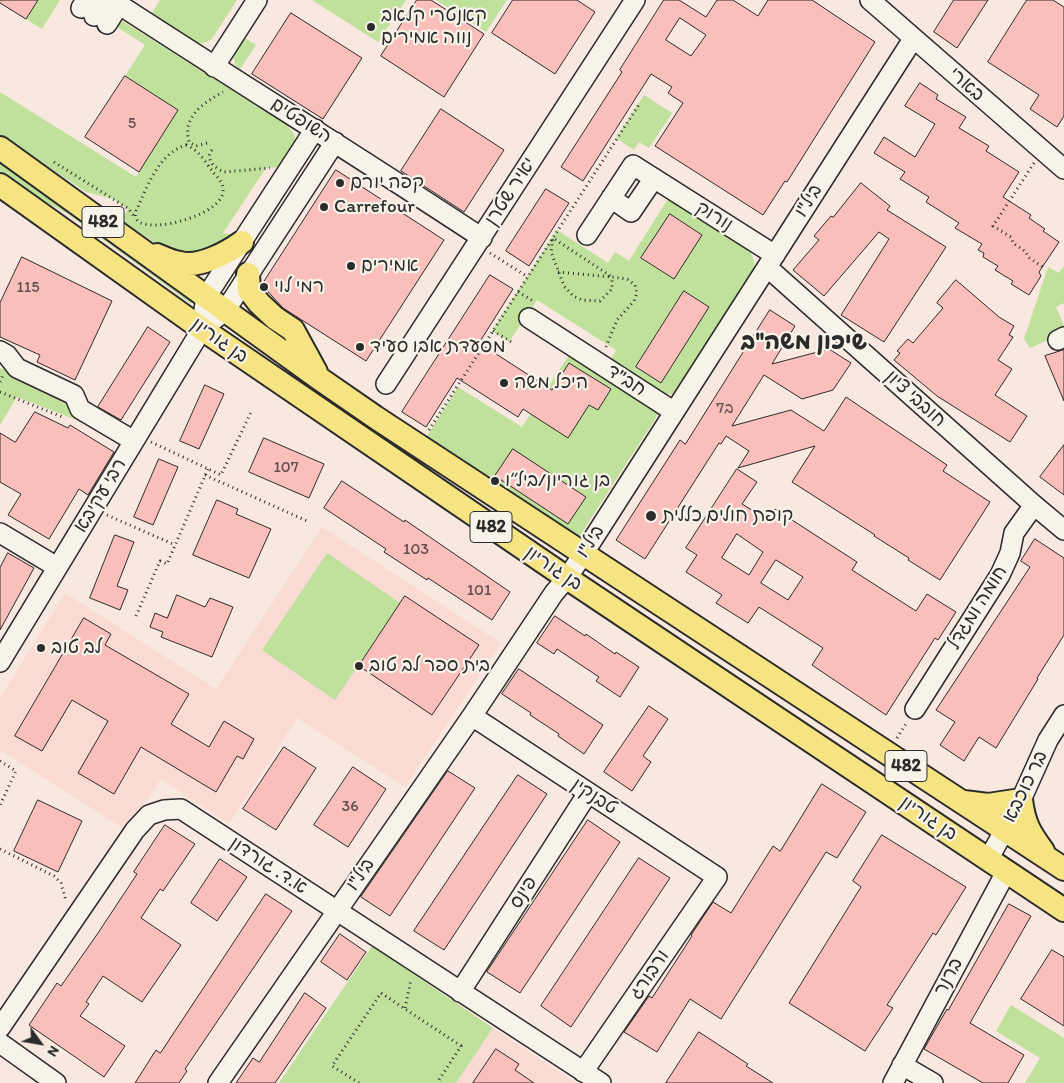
<!DOCTYPE html>
<html>
<head>
<meta charset="utf-8">
<style>
  body { margin:0 }
  #map { position:relative; width:1064px; height:1083px; overflow:hidden; background:#f8e8df; font-family:Itim,sans-serif }
  canvas { display:block }
  .north { position:absolute; left:15px; top:1018px; width:50px; height:50px; -webkit-text-stroke:4px #f7f3e8; paint-order:stroke; rotate:122deg; font-size:14px; font-weight:700; line-height:20px; text-align:center; color:#2b2b2b }
  .north::after { content:''; display:block; margin:auto; width:18px; height:22px; background:#2b2b2b; clip-path:polygon(50% 0,100% 100%,50% 72%,0 100%) }
</style>
</head>
<body>
<div id="map">
<canvas width="1064" height="1083"></canvas>
<div class="north">N</div>
</div>
<script>
const ctx = document.querySelector('canvas').getContext('2d');
ctx.lineJoin = 'round';
function fillPath(path, color) {
  ctx.fillStyle = color;
  ctx.fill(path, 'evenodd');
}
function stroke(path, color, width, dash) {
  ctx.strokeStyle = color;
  ctx.lineWidth = width;
  ctx.lineCap = dash ? 'butt' : 'round';
  ctx.setLineDash(dash || []);
  ctx.stroke(path);
}
function drawText(font, color, halo, rows, align = 'center') {
  ctx.font = font + ' Itim,"Playpen Sans Hebrew",sans-serif';
  ctx.lineWidth = 4.5;
  ctx.setLineDash([]);
  ctx.textBaseline = 'middle';
  ctx.strokeStyle = halo;
  ctx.fillStyle = color;
  for (const [text, x, y, turn = 0] of rows) {
    ctx.save();
    ctx.translate(x, y);
    ctx.rotate((+turn || 0) * Math.PI / 180);
    ctx.textAlign = isNaN(turn) ? turn : align;
    if (halo) ctx.strokeText(text, 0, 0);
    ctx.fillText(text, 0, 0);
    ctx.restore();
  }
}
fillPath(new Path2D(`
  M322 527 501 643 405 787 297 718 229 824 161 779 126 830 0 750V698L65 593 216 689Z
  M493 1028 576 1083H456Z`), '#f9dbd4');
fillPath(new Path2D(`
  M38 0H60L42 29 26 19Z
  M160 0H237L213 37C208 43 204 44 197 42L152 13Z
  M312 0H406L378 42Z
  M436 0H507L486 32Z
  M119 22H124L288 126 294 134 296 144 281 167 266 168 223 233 235 235 206 254 171 253 121 221 128 209 113 199 86 192 0 135V92L136 177 178 110 125 76 145 45 114 25Z
  M245 38 256 45 240 69 236 66 233 56Z
  M644 95 672 113 649 148 639 142 634 150 616 138Z
  M0 159 195 303H190L68 214 42 200 0 171Z
  M669 197 743 246C753 253 756 260 753 272L678 390 673 394H661L610 361 616 350 537 300 509 342 492 331 557 230 608 263 615 252 629 261ZM670 214 702 235 673 279 641 258ZM684 291 709 307 660 383 636 366Z
  M1064 266V303L1056 307 1064 325V333L1030 348 1024 339 1048 267 1059 273Z
  M569 355 659 413 579 537 425 439 458 387 522 427Z
  M0 368 68 398 76 415 74 419 17 397 0 425Z
  M327 553 400 603 335 700 262 650Z
  M372 946 493 1028 456 1083H279Z
  M1011 1005 1064 1038V1083H1025L1040 1058 996 1031Z`), '#bfe19b');
const building = new Path2D(`
  M0 0H38L26 19 0 3Z
  M417 0H431L484 34 444 97 381 56Z
  M513 0H577L595 12 555 74 492 33Z
  M664 0H679L706 17 717 0H733L758 16 768 0H812L875 42 787 182 785 181 763 215 655 146 683 103 668 93 672 87 651 74 583 181 561 167 622 72 620 70ZM680 18 706 35 691 56 666 40Z
  M954 0H988L957 48 934 32Z
  M1027 0H1053L1064 7V116L1057 127 1030 109 1039 95 988 62Z
  M291 13 362 58 323 119 252 74Z
  M125 76 178 110 139 172 85 137Z
  M920 83 938 95 936 99 966 117 959 128 989 146 986 151 1019 172 1003 197 1031 215 1029 218 1045 229 1043 231 1059 242 1039 272 1041 276 1029 295 1011 284 1013 281 995 270 998 266 983 257 984 253 978 250 982 244 955 228 959 223 926 202 929 197 900 179 905 172 874 153 884 137 915 157 935 124 905 106Z
  M441 109 504 150 464 212 401 171Z
  M336 170 444 240 366 361 283 308 262 285Z
  M861 183 890 206 887 210 946 247 884 342 841 315 889 239 879 232 824 296 793 270 819 240 814 236 831 216 833 217Z
  M546 189 569 203 529 266 506 251Z
  M670 214 702 235 674 279 641 258Z
  M22 257 112 301 75 380 37 362 40 355 0 337V303Z
  M490 275 513 289 479 343 552 390 569 363 611 389 598 410 589 405 568 438 523 409 518 417 457 378 426 427 402 412Z
  M956 280 999 317 1014 326 1009 335 1013 337 998 360 1012 369 995 395 1027 416 1010 442 937 396 894 360 900 353 897 351 908 339 913 343 943 308 937 303Z
  M684 291 709 307 661 383 636 367Z
  M770 310 795 326 772 364 829 349 851 363 833 390 802 399 764 375 732 426 791 410 824 431 846 397 947 465 943 471 990 502 940 580 908 560 909 558 874 536 875 535 792 482 815 446 738 468 749 451 726 436 721 444 719 443 645 559 616 540 680 440 685 444Z
  M148 327 170 342 121 420 98 407Z
  M1064 350V401L1045 356Z
  M205 385 224 394 199 449 180 441Z
  M35 412 68 428 70 425 114 452 88 495 79 489 49 539 8 515 21 494 0 482V433L15 442Z
  M264 438 324 464 309 498 249 472Z
  M1064 445V495L1040 477Z
  M513 449 586 497 568 524 495 476Z
  M159 459 178 467 153 525 134 517Z
  M737 469 757 482 742 504 768 520 775 509 857 562 852 570 916 611 927 594 956 612 938 640 935 638 886 715 812 665 823 648 759 607 748 623 716 603 722 595 686 572 697 555 686 548ZM737 534 763 552 749 575 722 558ZM776 560 803 577 788 600 761 583Z
  M342 481 404 522 405 520 510 592 492 620 428 578 427 580 384 552 386 549 324 508Z
  M217 500 238 509 236 514 271 529 249 578 193 555Z
  M115 535 134 542 117 586 128 590 120 610 90 598Z
  M1035 539 1064 558V635L1037 678 1038 679 996 748 979 737 964 761 940 745 955 722 936 710 1030 567 1021 561Z
  M8 553 34 568 0 630V568Z
  M177 595 205 607 210 598 233 607 212 657 161 637 163 632 150 627 155 613 167 618Z
  M405 596 479 645 432 715 359 666Z
  M555 616 585 636 586 634 615 654 616 652 639 667 620 697 596 681 599 677 557 649 554 654 537 643Z
  M84 618 111 634 105 645 189 694 171 724 209 747 224 721 254 739 243 759 237 756 216 792 141 747 114 794 78 773 108 721 72 700 42 751 15 736Z
  M519 669 603 725 584 754 558 736 559 734 530 715 531 713 502 694Z
  M649 706 668 719 643 756 651 762 632 791 604 772Z
  M284 747 316 768 276 830 243 809Z
  M353 767 386 789 348 847 314 825Z
  M448 771 475 788 390 916 361 897Z
  M518 775 547 794 444 950 414 931Z
  M822 784 866 812 837 858 826 852 721 1019 690 999 657 1052 624 1032 649 996 652 998 692 936 691 935 713 902 731 913 773 846 780 851Z
  M38 800 82 821 58 872 14 851Z
  M588 820 620 842 520 993 487 972Z
  M165 825 195 844 163 891 160 889 141 918 181 945 142 1002 103 976 86 1002 89 1004 80 1016 125 1046 104 1077 29 1025 57 983 61 986 98 933 137 874 134 872Z
  M882 835 966 887 936 935 933 933 887 1005 893 1008 865 1051 789 1003 861 887 853 881Z
  M639 858 670 878 571 1027 541 1006Z
  M220 859 247 877 217 921 191 903Z
  M266 894 292 911 185 1069 187 1071 179 1083H135L156 1050 160 1053Z
  M1009 904 1031 916 970 1023 1024 1055 1008 1083H983L924 1049 947 1009 948 1010Z
  M340 934 366 952 347 980 321 962Z
  M1052 950 1064 957V1026L1021 999Z
  M305 993 326 1008 275 1083H236L253 1058 259 1062Z
  M699 1032 748 1064 746 1066 773 1083H666Z
  M496 1049 519 1064 515 1070 534 1083H473Z`);
fillPath(building, '#fabebb');
stroke(building, '#2b2b2b', 1);
const minor = new Path2D(`
  M112 0C235 80 359 157 482 238
  M870 0 1064 169
  M81 8 86 0
  M94 16 104 0
  M107 24 119 5
  M214 67 257 0
  M611 198 631 212 654 178
  M587 235 633 165 775 255
  M767 267 1034 505 1064 530
  M204 310 206 297 315 129
  M529 318 673 411
  M1058 340 1064 337
  M0 351 7 355 17 368 74 395 80 409 134 441
  M386 384 635 0
  M0 533 57 567
  M0 662 202 329 225 311 335 142
  M915 709 1000 575 1010 553 1014 533 1034 505
  M472 716 717 877 583 1072
  M988 860 1021 800 1048 740 1064 715
  M460 992 588 793
  M0 1028 135 830 149 815 164 810 181 809 601 1083
  M0 1043 56 1083
  M902 1065 933 1083
  M218 1083 472 716 554 593 567 578 584 553 913 39
  M893 1083 1006 872`);
const major = new Path2D(`
  M0 148 320 379 375 417 1064 869
  M0 185 202 329 567 578 1064 910
  M157 255C164 258 172 262 180 263 199 268 227 253 242 242
  M248 274 249 290 259 303 275 318 293 330 316 372
  M964 802 988 805 1021 800C1024 823 1029 832 1043 851`);
stroke(minor, '#2b2b2b', 22);
stroke(major, '#2b2b2b', 26);
stroke(new Path2D(`
  M207 143 196 146 189 142C182 117 203 103 223 92
  M186 145C199 150 206 163 213 172 217 177 223 182 223 189 226 214 152 234 138 221 135 218 135 215 136 211 147 187 158 154 186 145Z
  M212 150C204 159 216 169 224 172L270 168
  M54 162 129 209 135 218
  M1034 163 993 226 1011 237 1013 243 1026 252 1028 257 1043 267
  M490 253 528 277
  M558 272 612 277
  M518 292 533 301
  M493 331 513 343
  M606 347 617 320 634 301 637 293 635 285 627 279 612 277V289L600 301 582 300 573 296 564 286 551 252 553 238 612 277
  M0 382 3 375
  M0 392 65 418
  M429 430 640 103
  M151 442 221 475 251 412
  M205 475 307 521
  M107 515 175 545
  M136 616 160 561 167 564 208 469
  M897 738 907 722
  M0 761 16 771 0 805
  M0 849 54 876 61 883 66 901
  M405 1008 411 980
  M359 1083 332 1066 381 993 461 1046 437 1083`), '#2b2b2b', 3, [1, 4]);
stroke(minor, '#f7f3e8', 19);
stroke(major, '#f6e381', 22);
for (const [x, y, r, color] of [
  [371,27,5,"#2b2b2b"],
  [340,183,5,"#2b2b2b"],
  [324,207,5,"#2b2b2b"],
  [351,266,5,"#2b2b2b"],
  [264,287,5,"#2b2b2b"],
  [360,347,5,"#2b2b2b"],
  [504,383,5,"#2b2b2b"],
  [495,481,5,"#2b2b2b"],
  [651,516,6,"#2b2b2b"],
  [41,648,5,"#2b2b2b"],
  [359,666,5,"#2b2b2b"]
]) {
  const dot = new Path2D();
  dot.arc(x, y, r, 0, 2 * Math.PI);
  ctx.fillStyle = color;
  ctx.fill(dot);
  stroke(dot, '#f7f3e8', 2);
}
drawText('16px', '#5f504f', null, [
  ["5",132,124],
  ["115",28,288],
  ["7ב",725,409],
  ["107",286,468],
  ["103",416,550],
  ["101",479,591],
  ["36",350,807]
]);
for (const [x, y, w] of [
  [103,222,42],
  [491,527,42],
  [906,766,42]
]) {
  const box = new Path2D();
  box.roundRect(x - w / 2, y - 15.5, w, 31, 4);
  ctx.fillStyle = '#f7f3e8';
  ctx.fill(box);
  stroke(box, '#2b2b2b', 1);
}
drawText('bold 18px', '#2b2b2b', null, [
  ["482",103,222],
  ["482",491,527],
  ["482",906,766]
]);
drawText('19px', '#2b2b2b', '#f7f3e8', [
  ["קאנטרי קלאב",381,16],
  ["נווה אמירים",381,38],
  ["קפה יורם",350,183],
  ["Carrefour",334,207],
  ["אמירים",361,266],
  ["רמי לוי",274,287],
  ["מסעדת אבו סעיד",370,347],
  ["היכל משה",514,383],
  ["בן גוריון/ביל״ו",505,481],
  ["קופת חולים כללית",662,516],
  ["לב טוב",51,648],
  ["בית ספר לב טוב",369,666]
], 'left');
drawText('19px', '#2b2b2b', '#f7f3e8', [
  ["בארי",966,85,41],
  ["השופטים",301,121,32],
  ["יאיר שטרן",511,192,-57],
  ["ביל\"ו",809,201,-58],
  ["נורוק",714,217,32],
  ["בן גוריון",219,341,35],
  ["חב\"ד",626,381,33],
  ["חובבי ציון",915,399,42],
  ["רבי עקיבא",101,496,-59],
  ["ביל\"ו",591,542,-57],
  ["בן גוריון",553,569,34],
  ["חומה ומגדל",978,608,-58],
  ["בר כוכבא",1026,787,-64],
  ["טבנקין",594,797,33],
  ["בן גוריון",928,819,34],
  ["א.ד. גורדון",268,866,33],
  ["ביל\"ו",361,875,-55],
  ["פינס",524,893,-57],
  ["ורבורג",650,975,-56],
  ["ברנר",949,977,-62]
]);
drawText('bold 24px', '#2b2b2b', '#f7f3e8', [
  ["שיכון משה\"ב",804,343]
]);
</script>
</body>
</html>
